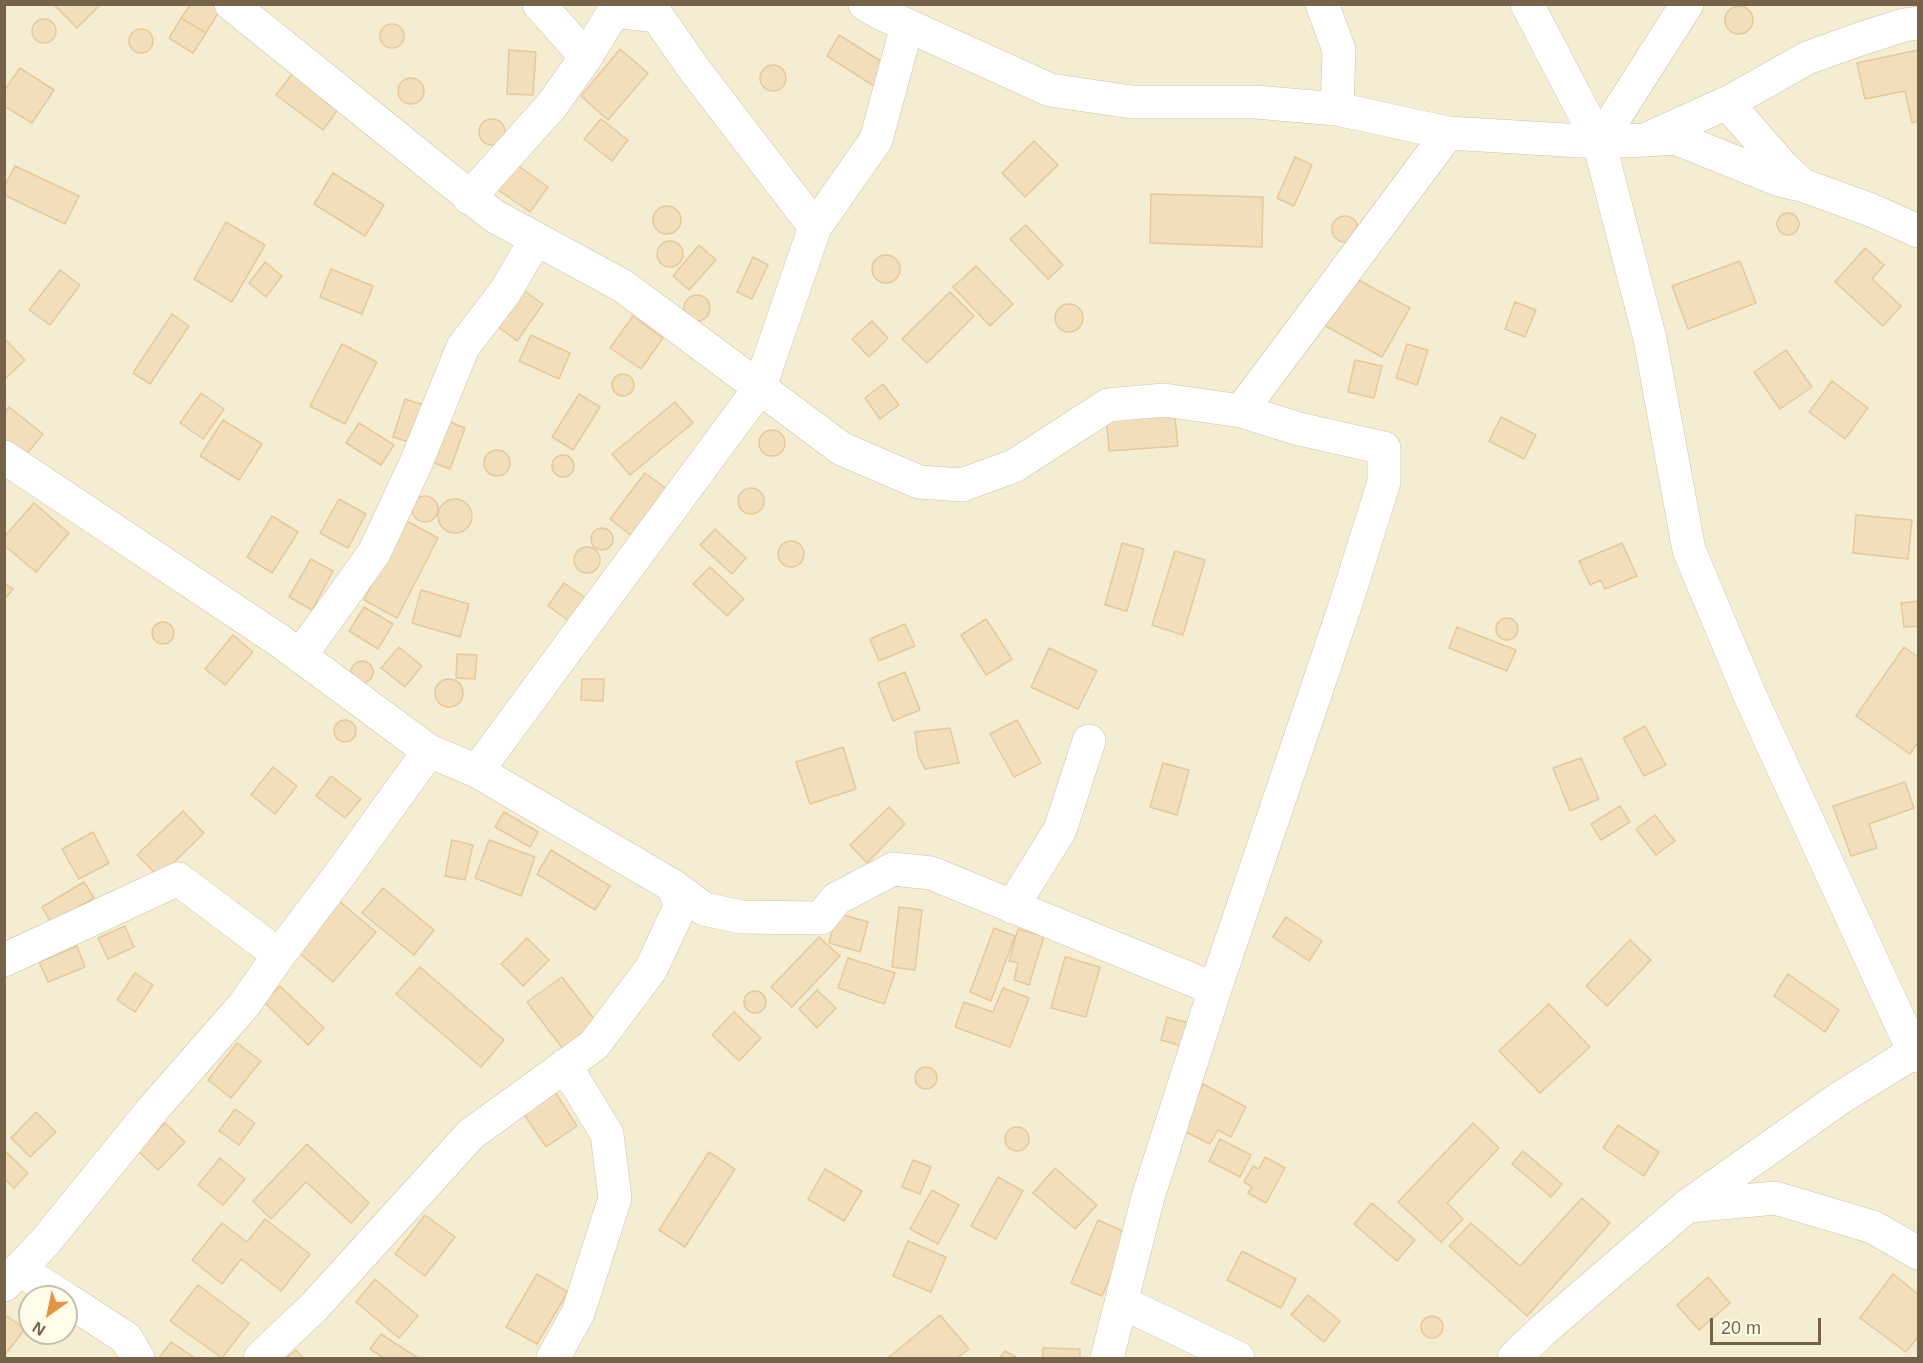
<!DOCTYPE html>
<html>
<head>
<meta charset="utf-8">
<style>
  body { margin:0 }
  #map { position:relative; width:1923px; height:1363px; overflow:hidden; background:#fcf9e3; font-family:Arial,sans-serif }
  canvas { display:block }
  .frame { position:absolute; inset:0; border:6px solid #756349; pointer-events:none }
  .north { position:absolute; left:18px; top:1285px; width:60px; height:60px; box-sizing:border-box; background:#fffcea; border:2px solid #c8bfaa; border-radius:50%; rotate:213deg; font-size:16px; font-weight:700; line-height:24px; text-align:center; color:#756349 }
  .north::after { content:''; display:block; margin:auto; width:21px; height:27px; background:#e79347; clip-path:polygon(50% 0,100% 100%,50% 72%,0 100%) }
  .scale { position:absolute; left:1710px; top:1318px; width:111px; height:27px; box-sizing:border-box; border:3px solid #756349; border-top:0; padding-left:8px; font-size:18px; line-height:21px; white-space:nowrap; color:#756349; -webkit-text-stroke:4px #fffcea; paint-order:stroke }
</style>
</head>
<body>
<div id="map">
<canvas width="1923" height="1363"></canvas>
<div class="frame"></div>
<div class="north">N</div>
<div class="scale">20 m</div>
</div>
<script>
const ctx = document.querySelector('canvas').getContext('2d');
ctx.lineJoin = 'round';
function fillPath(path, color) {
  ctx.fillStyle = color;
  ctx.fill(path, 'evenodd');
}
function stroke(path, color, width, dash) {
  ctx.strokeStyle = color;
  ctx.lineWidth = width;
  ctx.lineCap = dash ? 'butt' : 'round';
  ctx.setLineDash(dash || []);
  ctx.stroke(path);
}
fillPath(new Path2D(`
  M5 5H1918V1358H5ZM30 1297H66V1333H30Z`), '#f4edd2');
const building = new Path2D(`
  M53 4H100V5L77 28Z
  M191 4H213L220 10 206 33 181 18Z
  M1725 20a14 14 0 1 1 28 0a14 14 0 1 1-28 0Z
  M181 18 206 33 193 53 169 38Z
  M32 31a12 12 0 1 1 24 0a12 12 0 1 1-24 0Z
  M380 36a12 12 0 1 1 24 0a12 12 0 1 1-24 0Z
  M129 41a12 12 0 1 1 24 0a12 12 0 1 1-24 0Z
  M839 35 887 65 874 86 827 56Z
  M620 49 648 73 608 120 581 96Z
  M509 50 536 52 533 95 507 94Z
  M1918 50V121L1912 123 1905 91 1865 99 1857 63Z
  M760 78a13 13 0 1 1 26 0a13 13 0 1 1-26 0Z
  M20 68 54 90 32 123 4 106V91Z
  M295 70 341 105 323 130 276 95Z
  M398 91a13 13 0 1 1 26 0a13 13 0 1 1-26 0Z
  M479 132a13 13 0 1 1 26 0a13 13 0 1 1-26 0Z
  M601 119 628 140 612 161 584 139Z
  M1034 141 1058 165 1025 197 1002 173Z
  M1295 157 1312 165 1294 206 1277 198Z
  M513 162 548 187 530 212 494 187Z
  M15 166 79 196 65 224 4 195V187Z
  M333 173 384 205 365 236 314 204Z
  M1151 194 1263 197 1262 247 1150 243Z
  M653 220a14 14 0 1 1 28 0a14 14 0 1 1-28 0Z
  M1777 224a11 11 0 1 1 22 0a11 11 0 1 1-22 0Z
  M1332 229a13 13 0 1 1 26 0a13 13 0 1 1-26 0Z
  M226 222 265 245 232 302 194 279Z
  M1026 225 1063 265 1048 279 1010 239Z
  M657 254a13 13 0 1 1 26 0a13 13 0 1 1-26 0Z
  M699 245 716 260 689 290 673 276Z
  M1865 248 1884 265 1872 279 1901 306 1883 326 1835 282Z
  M872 269a14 14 0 1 1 28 0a14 14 0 1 1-28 0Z
  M753 257 768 265 752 299 737 292Z
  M1740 261 1756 303 1688 329 1672 286Z
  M265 262 282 276 266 297 249 283Z
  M976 266 1013 304 990 326 953 287Z
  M331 269 373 286 362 314 320 297Z
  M60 270 80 285 50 325 29 310Z
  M1349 275 1410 308 1382 357 1322 324Z
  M523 290 543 304 517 341 497 326Z
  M950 292 974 316 927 363 902 339Z
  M684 308a13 13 0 1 1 26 0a13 13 0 1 1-26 0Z
  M1515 302 1536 310 1525 337 1505 329Z
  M1055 318a14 14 0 1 1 28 0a14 14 0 1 1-28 0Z
  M172 314 189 326 150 384 133 373Z
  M633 316 663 338 641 369 610 348Z
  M872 321 888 338 869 357 852 339Z
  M531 335 570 353 559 379 519 361Z
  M4 338 25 360 4 380Z
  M342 344 377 362 345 424 310 406Z
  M1407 344 1428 350 1417 385 1396 378Z
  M1786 350 1812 387 1780 409 1754 372Z
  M1355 360 1382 366 1374 398 1348 392Z
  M612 385a11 11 0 1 1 22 0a11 11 0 1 1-22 0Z
  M1832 381 1868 408 1845 439 1809 412Z
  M883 384 899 405 880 419 865 398Z
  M201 393 224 409 203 439 180 423Z
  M579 394 600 407 573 450 552 437Z
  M405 399 424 405 412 443 393 437Z
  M675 402 693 423 630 475 612 454Z
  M9 407 43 434 25 456 4 440V413Z
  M1174 409 1178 446 1109 451 1106 415Z
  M1501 417 1536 435 1524 459 1489 441Z
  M223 420 262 444 239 480 200 456Z
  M445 420 465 428 450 469 429 461Z
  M359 423 394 445 381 465 346 443Z
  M759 443a13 13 0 1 1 26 0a13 13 0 1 1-26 0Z
  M484 463a13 13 0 1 1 26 0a13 13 0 1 1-26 0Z
  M552 466a11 11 0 1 1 22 0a11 11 0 1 1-22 0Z
  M645 473 668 490 633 537 610 519Z
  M738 501a13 13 0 1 1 26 0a13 13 0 1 1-26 0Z
  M412 509a13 13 0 1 1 26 0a13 13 0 1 1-26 0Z
  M339 499 366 514 348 548 320 533Z
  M438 516a17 17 0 1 1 34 0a17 17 0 1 1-34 0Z
  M34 503 69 533 36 572 4 545V537Z
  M1856 515 1912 520 1908 559 1853 553Z
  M272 516 298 532 272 573 247 557Z
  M405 520 438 538 397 618 364 600Z
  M591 539a11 11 0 1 1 22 0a11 11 0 1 1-22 0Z
  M715 529 746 558 732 574 700 545Z
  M778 554a13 13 0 1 1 26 0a13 13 0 1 1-26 0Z
  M1122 543 1144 549 1127 611 1105 605Z
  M1622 543 1637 576 1605 589 1601 580 1590 585 1579 561Z
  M574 560a13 13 0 1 1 26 0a13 13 0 1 1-26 0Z
  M1175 551 1205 560 1183 635 1152 625Z
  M311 559 333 571 312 610 289 597Z
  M710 567 744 599 727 616 693 584Z
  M4 583 13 589 4 600Z
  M564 583 593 603 576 626 548 606Z
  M421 590 469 604 460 637 412 623Z
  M1918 601V626L1904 627 1901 603Z
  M364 607 393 624 378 649 349 631Z
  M1496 629a11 11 0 1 1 22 0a11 11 0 1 1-22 0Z
  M986 619 1012 659 986 675 961 635Z
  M152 633a11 11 0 1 1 22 0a11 11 0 1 1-22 0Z
  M905 624 915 646 879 661 870 639Z
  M1457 627 1516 650 1507 671 1449 648Z
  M233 635 253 652 225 685 205 669Z
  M399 647 422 666 405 687 381 668Z
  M1904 647 1918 657V742L1910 754 1856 716Z
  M1049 648 1097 671 1078 709 1031 687Z
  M457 654 477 655 475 679 456 678Z
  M351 672a11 11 0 1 1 22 0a11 11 0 1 1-22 0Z
  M905 672 920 710 893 721 878 683Z
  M582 679H604L603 701 581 700Z
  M435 693a14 14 0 1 1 28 0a14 14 0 1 1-28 0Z
  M1017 720 1041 763 1014 777 990 734Z
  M334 731a11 11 0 1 1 22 0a11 11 0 1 1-22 0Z
  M1645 726 1666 765 1644 776 1623 738Z
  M950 728 959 763 925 769 918 755 915 732Z
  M843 747 856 789 810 804 796 762Z
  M1581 758 1599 799 1570 811 1553 768Z
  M1163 763 1189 770 1177 815 1150 807Z
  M273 767 297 786 275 814 251 795Z
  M331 776 361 799 345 818 316 796Z
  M1905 782 1914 808 1869 824 1877 848 1851 856 1833 806Z
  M1620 806 1630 822 1601 840 1591 824Z
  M889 807 905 824 867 863 850 845Z
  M183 811 204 833 159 877 137 855Z
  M504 812 538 832 530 847 495 827Z
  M1655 815 1675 841 1656 855 1636 829Z
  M93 832 109 863 79 879 62 849Z
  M452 840 473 845 465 880 445 876Z
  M489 840 535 857 521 896 475 878Z
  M551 850 610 886 595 910 537 874Z
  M84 882 94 898 51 923 42 907Z
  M383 888 434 930 414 955 362 913Z
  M339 901 376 932 333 982 297 951Z
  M899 907 922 910 915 970 892 967Z
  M837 913 868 922 860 952 829 943Z
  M1286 917 1322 941 1309 961 1273 937Z
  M125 926 134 947 108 959 98 938Z
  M994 928 1015 936 991 1001 970 992Z
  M1018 929 1044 936 1029 985 1014 980 1018 963 1009 961Z
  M819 937 840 956 792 1007 771 987Z
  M527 938 549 960 523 986 501 964Z
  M1630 940 1651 960 1607 1006 1586 986Z
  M77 946 85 967 48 982 39 962Z
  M1065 957 1100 967 1086 1017 1051 1008Z
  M848 958 895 973 884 1004 838 988Z
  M420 967 504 1040 481 1067 396 994Z
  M135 973 153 985 135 1012 117 1000Z
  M1788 974 1839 1010 1825 1032 1774 996Z
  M562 977 600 1027 566 1053 527 1002Z
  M280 986 324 1028 308 1045 264 1002Z
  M1003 988 1029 998 1010 1047 955 1027 964 1002 993 1012Z
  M817 990 836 1008 817 1028 799 1009Z
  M744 1002a11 11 0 1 1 22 0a11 11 0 1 1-22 0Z
  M1549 1004 1590 1047 1540 1093 1499 1051Z
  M734 1012 761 1038 739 1061 712 1035Z
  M1167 1017 1192 1024 1185 1047 1161 1040Z
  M237 1043 261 1061 231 1098 208 1080Z
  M915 1078a11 11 0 1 1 22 0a11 11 0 1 1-22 0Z
  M1203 1084 1246 1107 1231 1137 1218 1130 1210 1144 1180 1129Z
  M555 1092 577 1126 546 1147 523 1113Z
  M235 1109 255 1123 239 1145 219 1131Z
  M36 1112 56 1132 30 1157 11 1138Z
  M165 1123 185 1142 158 1170 138 1151Z
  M1473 1123 1499 1148 1447 1203 1463 1219 1441 1242 1398 1202Z
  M1618 1125 1659 1152 1644 1176 1603 1148Z
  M1005 1139a12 12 0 1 1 24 0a12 12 0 1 1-24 0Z
  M1220 1139 1251 1155 1240 1177 1209 1161Z
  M307 1144 369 1203 351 1223 306 1182 271 1219 253 1201Z
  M4 1150 28 1173 14 1188 4 1178Z
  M1523 1151 1562 1184 1551 1197 1512 1164Z
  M709 1152 735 1169 685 1247 659 1230Z
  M1265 1157 1285 1168 1266 1203 1248 1193 1252 1187 1244 1182 1253 1166 1259 1169Z
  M220 1158 245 1179 223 1205 198 1185Z
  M913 1160 931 1167 920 1194 902 1187Z
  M1055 1168 1097 1205 1075 1229 1033 1193Z
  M825 1169 862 1191 844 1221 808 1199Z
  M998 1177 1023 1191 996 1239 971 1226Z
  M932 1190 959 1205 938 1244 910 1229Z
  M1582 1198 1610 1223 1527 1316 1449 1246 1471 1223 1520 1266Z
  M1372 1203 1415 1240 1397 1261 1354 1224Z
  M425 1215 455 1237 425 1276 395 1254Z
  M265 1219 310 1254 281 1291 241 1259 222 1284 192 1260 222 1223 247 1242Z
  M1098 1220 1129 1234 1102 1296 1071 1283Z
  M908 1241 946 1257 931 1292 893 1276Z
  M1242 1251 1296 1279 1281 1308 1227 1280Z
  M537 1274 568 1292 537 1344 506 1327Z
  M1893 1274 1918 1294V1337L1906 1352 1860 1318Z
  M1708 1277 1730 1303 1699 1330 1677 1305Z
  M375 1279 418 1316 399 1338 356 1302Z
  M198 1285 249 1323 222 1358 170 1321Z
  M1308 1295 1340 1321 1324 1342 1291 1315Z
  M940 1315 969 1349 957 1358H888Z
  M7 1316 25 1329 4 1356V1320Z
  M1421 1327a11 11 0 1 1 22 0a11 11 0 1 1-22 0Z
  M381 1334 418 1358H384L370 1349Z
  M171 1342 195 1358H159Z
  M1043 1348 1080 1349V1358H1043Z
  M296 1350 303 1358H286Z
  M1005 1351 1017 1358H1000Z`);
fillPath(building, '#f2debb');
stroke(building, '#e5c99b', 1.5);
const minor = new Path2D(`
  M231 4 494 216 623 286 842 449 919 482 962 485 1014 466 1108 405 1164 400 1241 411 1299 429 1384 448V482L1344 609 1215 989 1148 1197 1107 1358
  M865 4 882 14 1050 90 1132 102H1256L1337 109 1448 133 1599 142 1645 140 1731 101 1807 58 1860 39 1904 25 1918 23
  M1322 4 1339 50 1337 109
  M1527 4 1599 142 1650 339 1689 550 1751 698 1914 1052 1918 1056
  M586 57 614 11 657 16 694 69 815 227
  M1731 101 1729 105 1782 166 1802 185 1871 210 1918 231
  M1646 140 1675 138 1777 179 1796 184
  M1599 142 1687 4
  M469 198 552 105 586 57 539 4
  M1241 411 1448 133
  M4 457 280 641 429 751 477 771 673 886 704 909 741 917 821 918 836 899 893 869 931 873 1215 989
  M300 656 374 553 416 463 463 347 505 292 536 239
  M477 771 759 389 815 227 876 140 907 26
  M1012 907 1060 830 1089 741
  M4 960 178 879 279 955
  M1689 1206 1775 1198 1873 1227 1918 1253
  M19 1269 63 1297
  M4 1285 45 1242 153 1109 244 1005 279 955 338 877 429 751
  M66 1299 126 1338 138 1358
  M1121 1302 1238 1358
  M260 1358 314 1307 471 1134 594 1045 651 969 681 905 673 886
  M553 1358 578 1313 615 1198 607 1134 565 1065
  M1514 1358 1542 1331 1687 1206 1840 1098 1914 1052 1918 1046`);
stroke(minor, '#cec2aa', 34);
stroke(minor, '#fff', 33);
</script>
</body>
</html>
